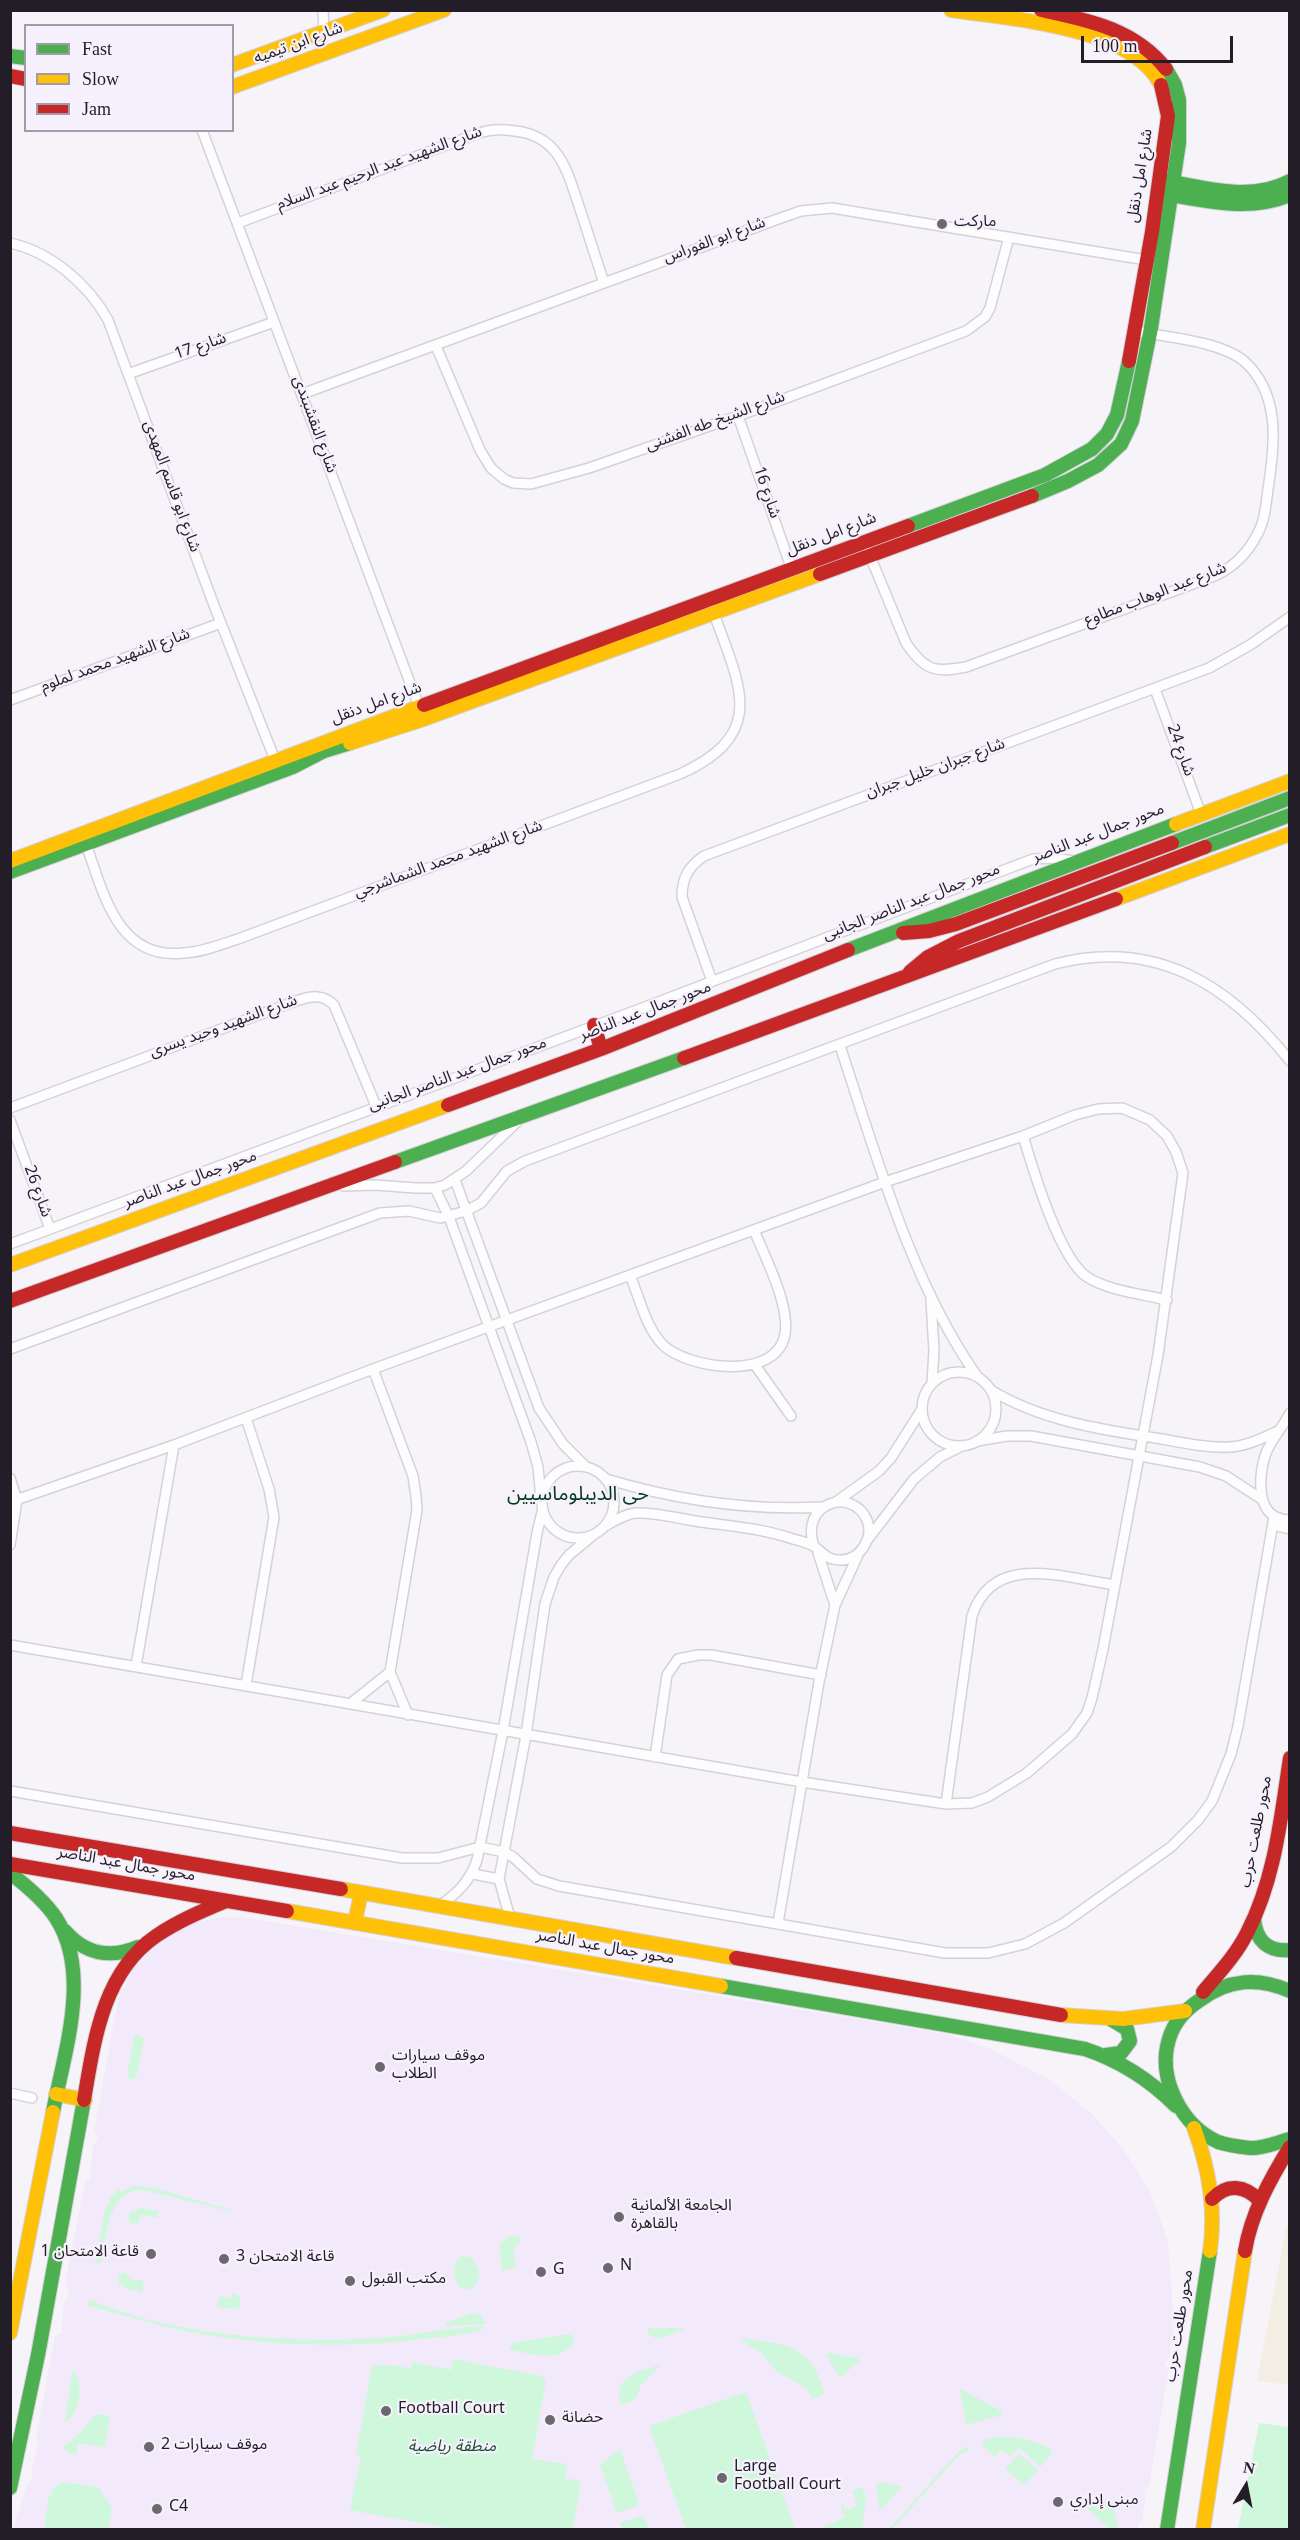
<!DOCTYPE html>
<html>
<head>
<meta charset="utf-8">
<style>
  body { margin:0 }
  #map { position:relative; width:1300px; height:2540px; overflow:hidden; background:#f6f4f9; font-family:Georgia,serif }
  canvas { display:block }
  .frame { position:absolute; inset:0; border:12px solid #221d27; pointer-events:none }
  .legend { position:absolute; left:24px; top:24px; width:210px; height:108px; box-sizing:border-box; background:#f6f1fc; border:2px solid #a19ca7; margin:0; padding:8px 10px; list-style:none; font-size:18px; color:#221d27 }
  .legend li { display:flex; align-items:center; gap:12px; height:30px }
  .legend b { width:30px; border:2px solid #a19ca7 }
  .north { position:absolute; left:1216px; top:2456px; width:60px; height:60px; -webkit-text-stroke:4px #f6f1fc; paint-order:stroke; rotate:10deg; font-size:16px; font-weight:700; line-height:24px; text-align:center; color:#221d27 }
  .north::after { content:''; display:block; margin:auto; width:21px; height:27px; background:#221d27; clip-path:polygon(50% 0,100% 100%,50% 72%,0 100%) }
  .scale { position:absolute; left:1081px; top:36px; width:152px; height:27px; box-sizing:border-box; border:3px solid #221d27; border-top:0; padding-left:8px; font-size:18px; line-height:21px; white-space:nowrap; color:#221d27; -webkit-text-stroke:4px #f6f1fc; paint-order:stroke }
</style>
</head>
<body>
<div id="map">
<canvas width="1300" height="2540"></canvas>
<div class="frame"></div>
<ul class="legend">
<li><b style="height:8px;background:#4caf50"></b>Fast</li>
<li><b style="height:8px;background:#ffc107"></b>Slow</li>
<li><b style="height:8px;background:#c62828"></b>Jam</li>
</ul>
<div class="north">N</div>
<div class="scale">100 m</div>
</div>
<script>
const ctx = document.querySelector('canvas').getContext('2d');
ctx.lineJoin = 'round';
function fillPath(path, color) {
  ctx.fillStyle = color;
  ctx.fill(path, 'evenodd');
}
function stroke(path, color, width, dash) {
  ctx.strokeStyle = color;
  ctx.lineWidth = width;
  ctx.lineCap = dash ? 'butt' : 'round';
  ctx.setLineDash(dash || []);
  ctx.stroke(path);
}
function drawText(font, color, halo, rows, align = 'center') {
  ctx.font = font + ' Georgia,"Noto Sans Arabic",serif';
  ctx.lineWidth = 4.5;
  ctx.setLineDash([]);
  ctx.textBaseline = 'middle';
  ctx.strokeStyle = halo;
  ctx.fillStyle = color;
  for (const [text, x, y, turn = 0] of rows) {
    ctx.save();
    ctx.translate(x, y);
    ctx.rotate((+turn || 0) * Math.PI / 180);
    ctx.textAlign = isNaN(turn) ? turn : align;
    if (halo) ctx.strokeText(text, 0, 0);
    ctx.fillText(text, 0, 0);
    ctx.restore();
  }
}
fillPath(new Path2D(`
  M1289 2222V2385L1257 2381 1286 2228Z`), '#f3eee4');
fillPath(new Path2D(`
  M223 1917H241L947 2034 991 2049 1050 2080 1091 2113 1125 2151 1151 2194 1168 2241 1174 2322 1172 2323 1173 2333 1169 2357 1165 2364 1169 2369 1149 2486 1144 2490 1146 2497 1142 2521 1138 2524 1137 2529 13 2530 27 2485 33 2477 31 2474 36 2450 39 2444 36 2438 55 2336 61 2333 64 2302 68 2297 69 2291 65 2285 85 2181 90 2178 93 2146 97 2141 98 2136 94 2131 118 2000 133 1968 157 1942 188 1924Z`), '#f2eafb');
fillPath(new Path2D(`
  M137 2034 144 2039 136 2078 131 2080 127 2076 134 2037Z
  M133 2186 150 2187 232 2210 230 2211 143 2190C107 2190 107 2237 101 2263L97 2264 95 2262 105 2210 110 2198 118 2189 121 2192Z
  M141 2208 158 2211 157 2218 141 2215 138 2223 131 2224 128 2220 130 2212Z
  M519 2235 521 2242 516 2244 514 2251 516 2268 502 2271 499 2245 508 2237Z
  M463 2256 472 2258 479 2271 478 2282 469 2290 460 2288 454 2277 455 2262Z
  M125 2272 130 2279 144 2281 142 2292 127 2289 119 2284 118 2275Z
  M234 2293 239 2296 241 2305 238 2309 217 2307 219 2296 230 2298Z
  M91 2300C171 2336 294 2344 380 2338 414 2335 447 2328 481 2326L483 2329C466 2336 440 2337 421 2339 344 2349 262 2346 185 2331 152 2324 121 2314 88 2306V2301Z
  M473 2313 481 2315 486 2324 446 2326V2323Z
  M648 2328H682L683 2330 657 2339 647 2333Z
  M568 2334 573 2336 574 2342C559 2364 534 2354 511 2350L509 2348 512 2343Z
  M742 2338C788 2344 811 2346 825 2394L812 2399 808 2389 777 2372 760 2352 742 2340Z
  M829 2353 858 2358 859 2361 840 2378 827 2356Z
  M453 2359 542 2376 546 2381 532 2459 567 2464 565 2478 581 2481 573 2529H453L350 2510 361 2455 356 2454 372 2365H393L411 2369 412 2362 451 2370Z
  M660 2365 641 2385 635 2400 621 2405C612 2376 639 2371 660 2365Z
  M75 2371C83 2386 81 2413 65 2422L72 2372Z
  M961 2389 1001 2411 1002 2415 966 2425 960 2392Z
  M746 2392 795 2529H686L649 2426Z
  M96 2414 110 2416 105 2447 78 2443 76 2455 62 2448 76 2437Z
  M1259 2423 1289 2427V2529H1238Z
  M997 2437C1018 2436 1033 2440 1051 2449L1052 2454 1040 2467 1019 2448 1010 2456 1002 2450 995 2457 983 2446V2442L986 2439Z
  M965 2447H970L969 2450 958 2456 892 2529H889L960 2450Z
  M620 2449 639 2503 638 2506 617 2513 600 2465Z
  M1019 2454 1038 2470 1024 2485 1005 2469Z
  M62 2481 64 2484 67 2482 68 2484 71 2483 98 2487 112 2508 108 2529H48L44 2525 49 2497 52 2494 50 2492Z
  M880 2482 902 2487 881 2510 879 2508 876 2485Z
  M862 2487 866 2497 862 2529H824V2527L845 2517 840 2504 842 2503 845 2510 856 2506 857 2503 852 2491Z
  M1100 2495 1115 2511 1118 2529H1110L1088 2509Z
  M641 2516 642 2519 645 2518 649 2529H623L620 2523Z`), '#cef7dc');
const street = new Path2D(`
  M323 10 324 32
  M202 130 421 712
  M238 223 479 133C492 129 501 129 515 131 560 136 567 171 580 209 588 233 596 258 604 283
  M10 243C51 252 88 284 108 320L215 608 277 765
  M436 346 480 450 491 468 504 479 513 483 531 484 589 468 738 416 966 331 985 317 990 308 1009 237
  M128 374 274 322
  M302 394 778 219 801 211 832 208 1146 260
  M738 416 792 570
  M868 551 906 643C925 671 935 673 966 667L1209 578C1231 570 1247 555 1258 533 1265 520 1266 504 1268 489 1275 445 1281 394 1244 361 1220 341 1165 337 1135 331
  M1155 689 1201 814
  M10 700 221 623
  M84 839C103 889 115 961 184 953 202 952 220 945 238 939L680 774C771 733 738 683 712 608
  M712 981 682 897C682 878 688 867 704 856L1209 668 1250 645 1290 617
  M840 1046C876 1154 911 1283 977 1376
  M10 1108 299 1000C312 996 323 994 334 1005L376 1106
  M10 1120 50 1229
  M1023 1136C1033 1169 1059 1258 1087 1277 1109 1291 1142 1294 1167 1300
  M455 1180 539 1408 563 1444 586 1467
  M343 1186 375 1185 415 1188H435L445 1185 466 1171 517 1122
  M435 1188 449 1217 531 1442 538 1467 541 1499
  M10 1244 645 1007 1033 859 1055 858 1073 861
  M630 1275C639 1297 646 1328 663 1345 688 1369 777 1382 785 1334 790 1305 765 1257 754 1230
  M931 1300 934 1351 932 1383
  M10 1349 380 1213 409 1211 440 1218 466 1211 481 1203 507 1171 525 1161 1055 964C1155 938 1229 984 1290 1061
  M755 1365 791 1416
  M922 1409a37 37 0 1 1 74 0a37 37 0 1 1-74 0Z
  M991 1390C1041 1421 1104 1430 1162 1439 1184 1443 1207 1448 1230 1447 1247 1446 1263 1438 1278 1431
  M1290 1413C1283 1427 1272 1438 1266 1453 1260 1470 1255 1507 1276 1517 1280 1519 1285 1520 1290 1520
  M246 1418 269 1489 274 1517 246 1685
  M977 1441 1007 1436H1031L1200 1467 1226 1476 1263 1500
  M542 1502a36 36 0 1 1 72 0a36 36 0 1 1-72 0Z
  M10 1478 17 1500 10 1545
  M606 1479C676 1500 750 1511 823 1507
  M10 1502 174 1445 373 1369 885 1182 1023 1136 1075 1115 1098 1109 1122 1108 1150 1120 1167 1136 1176 1152 1183 1173 1158 1355 1103 1649 1092 1698 1087 1713 1072 1734 1027 1773 988 1797 972 1803 946 1804 802 1782 10 1645
  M836 1502 879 1471 891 1458 922 1409
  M607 1525C616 1520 625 1514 636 1513 655 1512 676 1518 695 1521 728 1526 762 1528 793 1539 800 1541 810 1543 815 1547 824 1554 829 1561 842 1560 861 1559 874 1537 867 1520 852 1486 799 1503 814 1546
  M1273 1525 1290 1529
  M868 1539 914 1479 940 1457 960 1447
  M818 1553 835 1605
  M136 1666 174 1445
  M390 1672 408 1715
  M350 1704 390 1672 417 1510 416 1496 413 1476 373 1369
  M655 1757 667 1675 678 1659 698 1655H711L821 1675
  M10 1791 402 1858H438L480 1847 504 1852 513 1857 537 1879 559 1886 945 1953H988L1025 1944 1064 1923 1171 1847 1198 1820 1212 1801 1231 1754 1238 1726 1274 1517
  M946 1804 972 1616C993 1551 1064 1578 1115 1585
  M473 1874 499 1879
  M439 1906C457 1894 470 1881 477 1860L503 1731 537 1533 542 1512
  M510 1918 499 1879 526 1735 545 1604 554 1577 561 1565 569 1555 592 1536
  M778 1923 819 1682 835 1605 858 1555
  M10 2093 32 2098`);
const fast = new Path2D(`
  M10 56 26 58
  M1166 181C1207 188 1251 202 1290 181
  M1165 194C1208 201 1248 212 1290 195
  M1032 496 1068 481 1098 465 1121 444 1132 421 1151 328 1179 143V100L1175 85 1166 69
  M908 526 1045 475 1092 449 1107 434 1117 415 1129 361
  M1172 843 1290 798
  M1205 847 1290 815
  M10 872 293 767 324 751 350 743
  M848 950 1176 824
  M395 1162 684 1058
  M10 1873C27 1886 44 1900 56 1918 92 1974 64 2052 53 2112
  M1254 1919C1256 1941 1268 1952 1290 1950
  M65 1931C85 1954 110 1959 138 1947
  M721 1986 1085 2049C1121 2061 1149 2079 1176 2106
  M1290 1991C1257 1977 1229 1979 1200 2000 1186 2009 1174 2022 1169 2039 1157 2078 1181 2125 1218 2142 1227 2145 1241 2147 1250 2148 1262 2149 1278 2142 1290 2139
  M1106 2055 1121 2053 1130 2041 1127 2029 1112 2020
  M10 2488 38 2355 84 2100
  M1167 2530 1210 2251`);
const slow = new Path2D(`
  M951 10C1009 19 1132 26 1161 85
  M232 65 383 10
  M232 87 444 10
  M350 743 424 719 820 574
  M1176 824 1290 781
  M10 861 424 705
  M1116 899 1290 834
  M10 1265 448 1105
  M341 1889 736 1958
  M287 1911 721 1986
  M355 1922 361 1893
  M1061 2015 1123 2019 1185 2011
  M56 2094 85 2100
  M1194 2128C1209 2168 1216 2209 1210 2251
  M10 2333 53 2112
  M1203 2530 1245 2251`);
const jam = new Path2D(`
  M1041 10C1088 20 1135 29 1166 69
  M10 76 26 79
  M1129 361 1152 232 1168 116 1161 85
  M820 574 1032 496
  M424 705 908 526
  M903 933 929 931 956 924 1172 843
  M910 972 928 957 959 941 1205 847
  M594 1025 601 1049
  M684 1058 1116 899
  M448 1105 601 1049 848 950
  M10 1301 395 1162
  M10 1833 341 1889
  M10 1864 287 1911
  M736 1958 1061 2015
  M1203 1992C1219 1973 1236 1955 1247 1933 1275 1879 1281 1817 1290 1758
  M84 2100C94 2041 103 1972 156 1936 178 1921 202 1911 226 1901
  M1212 2199C1227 2183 1245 2185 1260 2201
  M1245 2251C1251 2214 1270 2179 1290 2147`);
stroke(street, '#d5d1d9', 12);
stroke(fast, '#d5d1d9', 16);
stroke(slow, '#d5d1d9', 16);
stroke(jam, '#d5d1d9', 16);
stroke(street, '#fefdfe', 9);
stroke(fast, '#4caf50', 14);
stroke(slow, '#ffc107', 14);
stroke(jam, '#c62828', 14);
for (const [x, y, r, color] of [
  [942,224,6,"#6c6870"],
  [380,2067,6,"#6c6870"],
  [619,2217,6,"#6c6870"],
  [151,2254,6,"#6c6870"],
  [224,2259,6,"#6c6870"],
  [608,2268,6,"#6c6870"],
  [541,2272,6,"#6c6870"],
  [350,2281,6,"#6c6870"],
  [386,2411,6,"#6c6870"],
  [550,2420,6,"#6c6870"],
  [149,2447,6,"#6c6870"],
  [722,2478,6,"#6c6870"],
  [1058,2502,6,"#6c6870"],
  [157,2509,6,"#6c6870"]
]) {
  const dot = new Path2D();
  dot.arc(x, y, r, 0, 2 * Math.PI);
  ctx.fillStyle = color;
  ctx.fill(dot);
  stroke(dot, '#f6f1fc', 2);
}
drawText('16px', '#221d27', '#f6f1fc', [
  ["شارع ابن تيميه",299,45,-20],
  ["شارع الشهيد عبد الرحيم عبد السلام",380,170,-20],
  ["شارع امل دنقل",1142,176,-81],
  ["شارع ابو الفوراس",715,242,-20],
  ["شارع 17",201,348,-19],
  ["شارع الشيخ طه الفشنى",716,423,-20],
  ["شارع النقشبندى",313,425,70],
  ["شارع ابو قاسم المهدى",170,487,70],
  ["شارع 16",765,493,71],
  ["شارع امل دنقل",832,536,-21],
  ["شارع عبد الوهاب مطاوع",1156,596,-21],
  ["شارع الشهيد محمد لملوم",116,662,-20],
  ["شارع امل دنقل",377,705,-20],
  ["شارع 24",1179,751,70],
  ["شارع جبران خليل جبران",936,770,-20],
  ["محور جمال عبد الناصر",1099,835,-21],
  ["شارع الشهيد محمد الشماشرجي",449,861,-20],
  ["محور جمال عبد الناصر الجانبى",912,904,-21],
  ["محور جمال عبد الناصر",646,1013,-21],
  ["شارع الشهيد وحيد يسرى",224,1028,-20],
  ["محور جمال عبد الناصر الجانبى",458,1076,-20],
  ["محور جمال عبد الناصر",191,1181,-20],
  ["شارع 26",36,1192,70],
  ["محور طلعت حرب",1258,1832,-79],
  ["محور جمال عبد الناصر",126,1866,10],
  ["محور جمال عبد الناصر",605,1949,10],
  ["محور طلعت حرب",1181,2326,-81]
]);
drawText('16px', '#221d27', '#f6f1fc', [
  ["ماركت",954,224],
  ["موقف سيارات",392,2058],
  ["الطلاب",392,2076],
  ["الجامعة الألمانية",631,2208],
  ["بالقاهرة",631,2226],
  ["قاعة الامتحان 1",139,2254,"right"],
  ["قاعة الامتحان 3",236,2259],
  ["N",620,2268],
  ["G",553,2272],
  ["مكتب القبول",362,2281],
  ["Football Court",398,2411],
  ["حضانة",562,2420],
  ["موقف سيارات 2",161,2447],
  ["Large",734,2469],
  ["Football Court",734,2487],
  ["مبنى إداري",1070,2502],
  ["C4",169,2509]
], 'left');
drawText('italic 16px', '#15512e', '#f6f1fc', [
  ["منطقة رياضية",452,2449]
]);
drawText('20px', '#033b1a', '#f6f1fc', [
  ["حى الديبلوماسيين",578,1497]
]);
</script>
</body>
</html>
